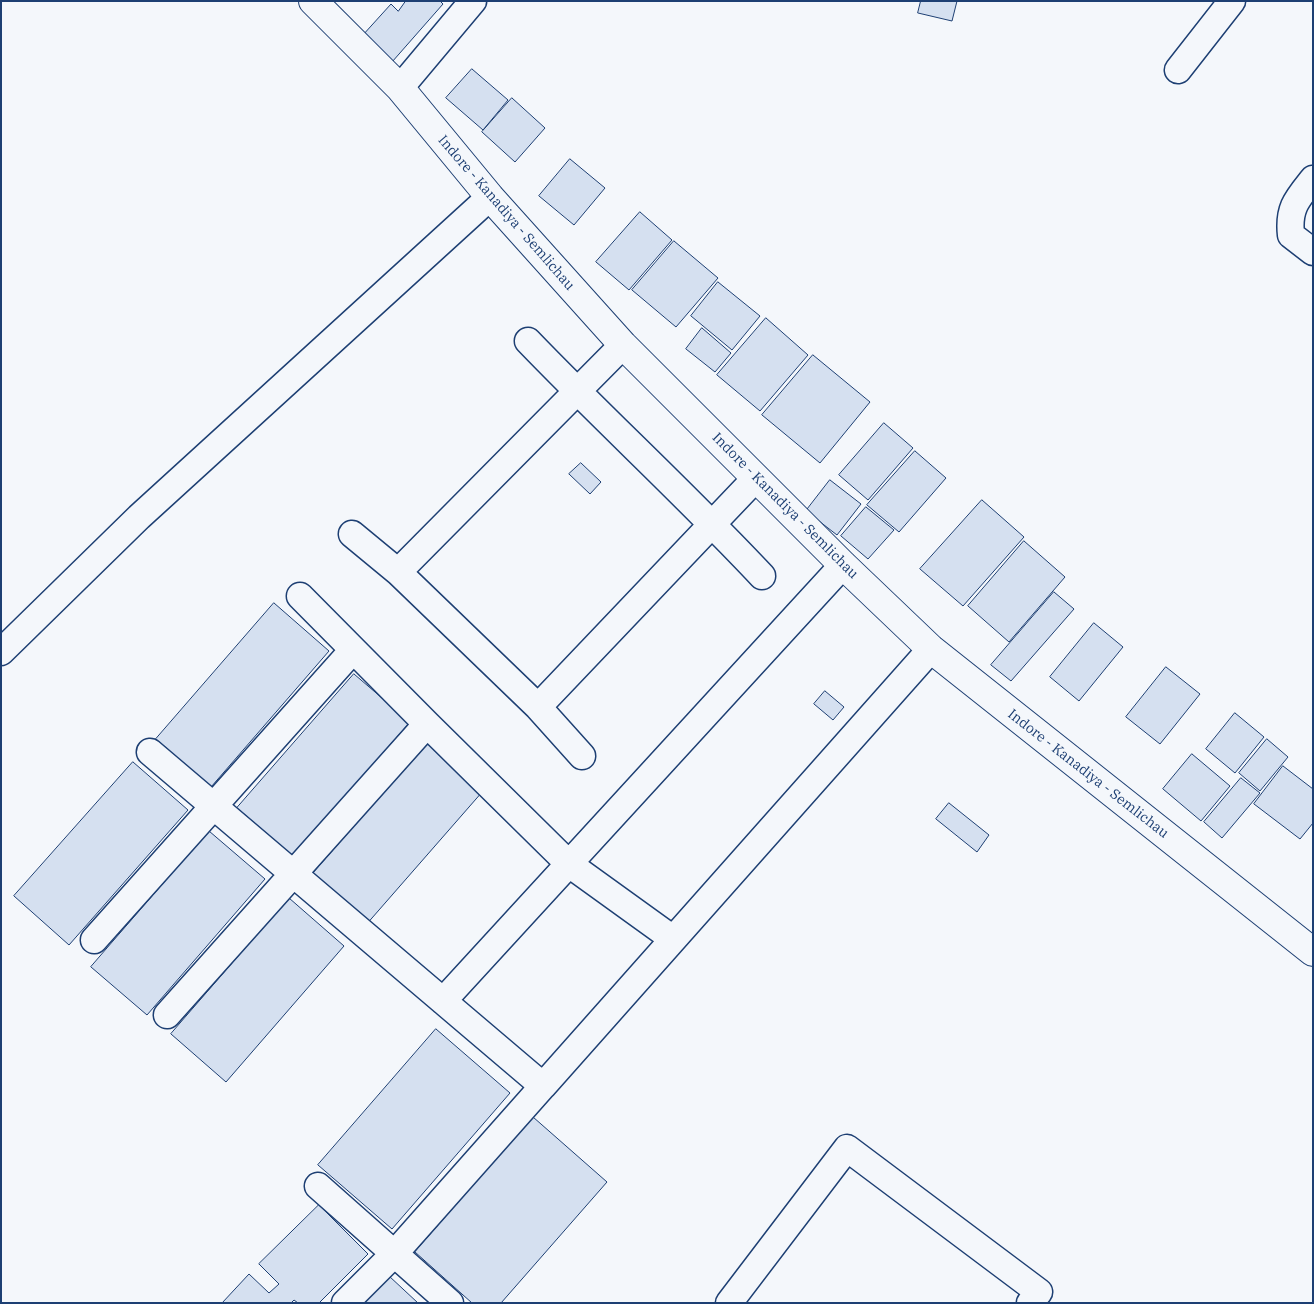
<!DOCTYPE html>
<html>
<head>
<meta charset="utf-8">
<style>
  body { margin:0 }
  #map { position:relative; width:1314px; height:1304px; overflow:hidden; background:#f4f7fb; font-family:"IBM Plex Serif",serif }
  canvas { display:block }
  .frame { position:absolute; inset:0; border:2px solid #1d3f73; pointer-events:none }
</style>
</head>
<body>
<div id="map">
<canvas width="1314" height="1304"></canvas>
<div class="frame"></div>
</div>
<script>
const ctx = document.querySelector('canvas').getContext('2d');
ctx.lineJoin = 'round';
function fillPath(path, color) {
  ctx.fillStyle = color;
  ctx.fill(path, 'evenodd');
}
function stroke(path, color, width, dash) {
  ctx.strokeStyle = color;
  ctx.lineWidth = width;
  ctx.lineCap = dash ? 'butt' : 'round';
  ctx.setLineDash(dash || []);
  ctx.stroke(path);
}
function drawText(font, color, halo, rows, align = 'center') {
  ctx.font = font + ' "IBM Plex Serif",serif';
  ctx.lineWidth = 4;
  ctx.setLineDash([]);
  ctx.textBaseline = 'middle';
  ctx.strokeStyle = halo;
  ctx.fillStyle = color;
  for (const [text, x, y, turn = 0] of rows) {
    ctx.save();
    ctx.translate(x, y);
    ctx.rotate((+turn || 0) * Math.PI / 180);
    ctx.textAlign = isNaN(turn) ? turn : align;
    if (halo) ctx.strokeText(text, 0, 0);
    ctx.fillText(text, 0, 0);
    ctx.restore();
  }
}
const building = new Path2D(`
  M406 1H440L443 4 392 62 362 36 391 4 398 11Z
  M921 1H957L952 21 918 13Z
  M472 69 508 100 483 130 446 98Z
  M512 98 545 128 515 162 482 132Z
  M570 159 605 188 574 225 539 196Z
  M640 212 672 240 629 290 596 262Z
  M674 241 718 278 676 327 632 290Z
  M718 282 760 316 732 350 691 316Z
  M766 318 808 355 760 411 717 375Z
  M702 328 731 353 715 372 686 349Z
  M813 355 870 402 820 463 762 415Z
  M884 423 913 448 868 500 839 475Z
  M915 451 946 478 899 532 867 505Z
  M581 463 601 482 590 494 569 474Z
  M830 480 861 504 837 535 806 511Z
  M982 500 1024 537 963 606 920 569Z
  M866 507 894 530 868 559 841 536Z
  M1024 541 1065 577 1009 642 968 606Z
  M1054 592 1074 609 1011 681 991 665Z
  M274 603 329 651 211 787 156 739Z
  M1094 623 1123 647 1079 701 1050 677Z
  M1166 667 1200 694 1160 744 1126 717Z
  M354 674 410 722 293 856 237 808Z
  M825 691 844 707 833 720 814 704Z
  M1235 713 1264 737 1235 773 1206 749Z
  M1267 739 1288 757 1260 791 1239 773Z
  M428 742 483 791 365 926 309 878Z
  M1192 754 1230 786 1201 821 1163 789Z
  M133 762 188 810 69 945 14 896Z
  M1283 766 1313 789V823L1300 839 1254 804Z
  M1241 778 1260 793 1222 838 1204 822Z
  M949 803 989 835 977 852 936 819Z
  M209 831 265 879 147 1015 91 967Z
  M289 898 344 946 226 1082 171 1034Z
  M436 1029 510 1093 392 1229 318 1165Z
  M533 1117 607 1182 501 1303H472L415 1252Z
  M319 1205 368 1254 319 1303H298L294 1300 291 1303H222L249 1274 269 1293 279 1284 259 1264Z
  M389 1276 418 1303H363Z`);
fillPath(building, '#d5e0f0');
stroke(building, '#1d3f73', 1);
const street = new Path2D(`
  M1178 70 1232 1
  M400 88 473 1
  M1313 179C1297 199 1288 208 1291 235L1313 252
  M528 341C605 421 686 495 762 576
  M352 534 398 572 538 707 582 756
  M398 572 623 345
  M300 596 427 724 569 864 673 939
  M1 652 139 517 490 197
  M538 707 756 478
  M150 752 543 1086 931 649
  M94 940 353 650
  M443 1001 843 565
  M167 1015 427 724
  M318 1186 450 1303
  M345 1303 395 1253 543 1086
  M729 1303 847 1148 1039 1292 1030 1303`);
const secondary = new Path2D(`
  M313 1 400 88 490 197 623 345 843 565 931 649 1313 952`);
stroke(street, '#1d3f73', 29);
stroke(secondary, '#1d3f73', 30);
stroke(street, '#f4f7fb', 26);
stroke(secondary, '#f4f7fb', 28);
drawText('14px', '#1d3f73', '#f4f7fb', [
  ["Indore - Kanadiya - Semlichau",506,213,49],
  ["Indore - Kanadiya - Semlichau",785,506,45],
  ["Indore - Kanadiya - Semlichau",1088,774,38]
]);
</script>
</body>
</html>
